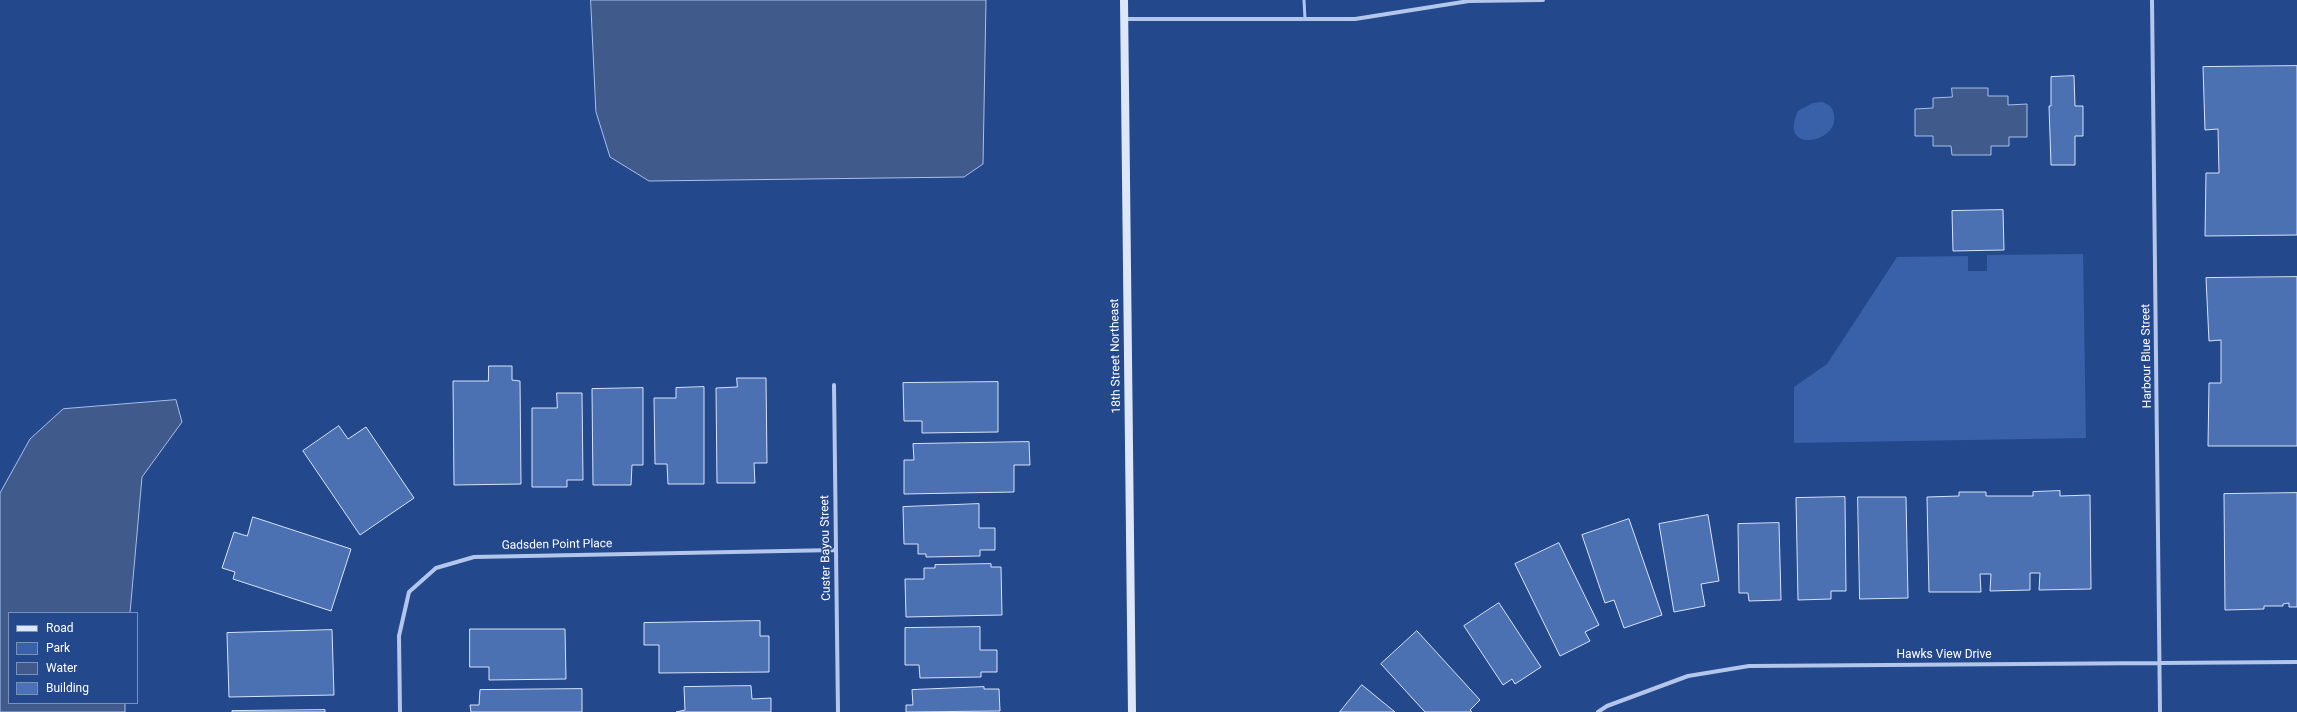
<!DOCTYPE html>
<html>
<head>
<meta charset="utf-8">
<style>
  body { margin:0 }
  #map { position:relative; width:2297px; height:712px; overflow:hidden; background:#23488c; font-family:Roboto,sans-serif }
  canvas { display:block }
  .legend { position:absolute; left:8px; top:612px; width:130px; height:92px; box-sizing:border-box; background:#23488c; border:1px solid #7b91ba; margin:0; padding:5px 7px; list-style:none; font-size:12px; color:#fff }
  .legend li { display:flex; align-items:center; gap:8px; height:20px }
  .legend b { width:20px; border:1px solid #7b91ba }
</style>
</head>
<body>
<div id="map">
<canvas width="2297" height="712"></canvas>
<ul class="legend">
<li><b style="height:5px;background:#dde7f9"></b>Road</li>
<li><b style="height:11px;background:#3861a9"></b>Park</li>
<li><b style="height:11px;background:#415a8c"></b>Water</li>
<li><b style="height:11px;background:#4c71b3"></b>Building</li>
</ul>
</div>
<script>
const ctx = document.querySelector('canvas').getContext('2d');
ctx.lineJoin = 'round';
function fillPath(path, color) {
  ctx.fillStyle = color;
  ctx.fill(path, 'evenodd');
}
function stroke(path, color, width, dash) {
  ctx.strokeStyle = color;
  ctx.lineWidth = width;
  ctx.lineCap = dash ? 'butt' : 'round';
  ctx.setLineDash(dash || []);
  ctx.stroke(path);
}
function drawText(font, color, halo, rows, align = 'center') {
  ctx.font = font + ' Roboto,sans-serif';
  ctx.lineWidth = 3;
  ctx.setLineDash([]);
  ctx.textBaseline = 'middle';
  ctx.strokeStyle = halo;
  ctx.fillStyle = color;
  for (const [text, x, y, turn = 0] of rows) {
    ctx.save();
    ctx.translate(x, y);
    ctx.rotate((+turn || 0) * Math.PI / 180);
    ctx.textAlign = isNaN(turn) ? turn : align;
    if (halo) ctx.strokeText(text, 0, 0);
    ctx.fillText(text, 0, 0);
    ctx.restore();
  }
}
fillPath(new Path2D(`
  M1822 102C1829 105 1833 107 1834 115 1840 143 1777 155 1798 111L1813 103Z
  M2083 254 2086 438 1794 443V387L1827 364 1897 257 1968 256V271H1987V255Z`), '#3861a9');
const water = new Path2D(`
  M591 0H986L983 164 964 177 649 181 610 157 596 112Z
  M1952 88H1988V96H2008V105L2027 104V137H2009V146H1991V155H1952L1951 146H1933V136H1915V109L1933 108V98L1952 97Z
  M176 400 182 422 142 477 130 613H9V703H125V712H0V493L30 439 63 409Z`);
fillPath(water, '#415a8c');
stroke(water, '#a6c0ec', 1);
const building = new Path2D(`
  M2297 66V235L2205 236 2206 173H2219L2218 129 2205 130 2203 67Z
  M2074 76 2075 106H2083V136H2075V165H2051L2049 106H2051V77Z
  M2003 210 2004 250 1953 251 1952 211Z
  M2297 277V446H2208L2209 383H2221V340L2209 341 2206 278Z
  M489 366H512V380L520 381 521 484 454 485 453 381H488Z
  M737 378H766L767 463H754L755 483H717L716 388 737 387Z
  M998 382V432L922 433V421H904L903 383Z
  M704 387V484H668L667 464H655L654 398H676V388Z
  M643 388V465H632L631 485H593L592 389Z
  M557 393H582L583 480H567V487H532V408H557Z
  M339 426 348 439 366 427 414 498 360 535 303 451Z
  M1029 442 1030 465H1014V492L904 494V460H914L913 444Z
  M2060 491V496L2090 495 2091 589 2039 590 2040 573H2030V590L1990 591 1991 574H1980L1981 592H1929L1927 497 1959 496V492H1986V496H2033V492Z
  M2297 493V607H2289V603L2283 604V606H2264V609L2225 610 2224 494Z
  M1845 497 1846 591H1831V599L1798 600 1796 498Z
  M1858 497H1906L1908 598 1860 599Z
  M979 504V528H995V550H980V556L926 557V554H918V544H904L903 507Z
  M1708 515 1719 581 1701 584 1705 606 1674 612 1659 524Z
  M253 517 351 549 331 611 233 579 235 572 222 568 234 532 247 536Z
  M1629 519 1662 615 1624 628 1614 600 1605 603 1582 535Z
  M1779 523 1781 600 1749 601 1748 593H1739L1738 524Z
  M1559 543 1599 625 1585 632 1590 641 1560 656 1515 564Z
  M991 564V567H1001L1002 615 906 617 905 579H924V568H935V565Z
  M1499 603 1541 667 1515 684 1512 679 1503 685 1464 626Z
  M760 621V636H769V672L659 673V645H644V623Z
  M980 627V650H997V672H981V677L920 678 919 665H905V628Z
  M470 629H565L566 679 489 680V667H470Z
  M332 630 334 695 229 697 227 633Z
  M1417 631 1480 700 1470 710 1472 712H1425L1381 664Z
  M1362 685 1395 712H1340Z
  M751 686 752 699 771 698V712H676L685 710 684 687Z
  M984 687V689H999L1000 711 906 712V705H913L912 690Z
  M582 689V712H471L470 705H479L480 690Z
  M325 710V712H232V711Z`);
fillPath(building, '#4c71b3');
stroke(building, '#d7e3f8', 1);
stroke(new Path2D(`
  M1304 0 1305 19`), '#b2c7eb', 3);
stroke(new Path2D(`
  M2152 0 2160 712
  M1124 19H1355L1469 1 1543 0
  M834 385 838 712
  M400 712 399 636 409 592 436 568 474 557 836 550
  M1598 712 1607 706 1688 676 1749 666 2297 662`), '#b2c7eb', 4);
stroke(new Path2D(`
  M1124 0 1132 712`), '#dde7f9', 8);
drawText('12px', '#fff', '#23488c', [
  ["18th Street Northeast",1116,356,-91],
  ["Harbour Blue Street",2147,356,-91],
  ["Gadsden Point Place",557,545,-1],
  ["Custer Bayou Street",826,548,-91],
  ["Hawks View Drive",1944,655]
]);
</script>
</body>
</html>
